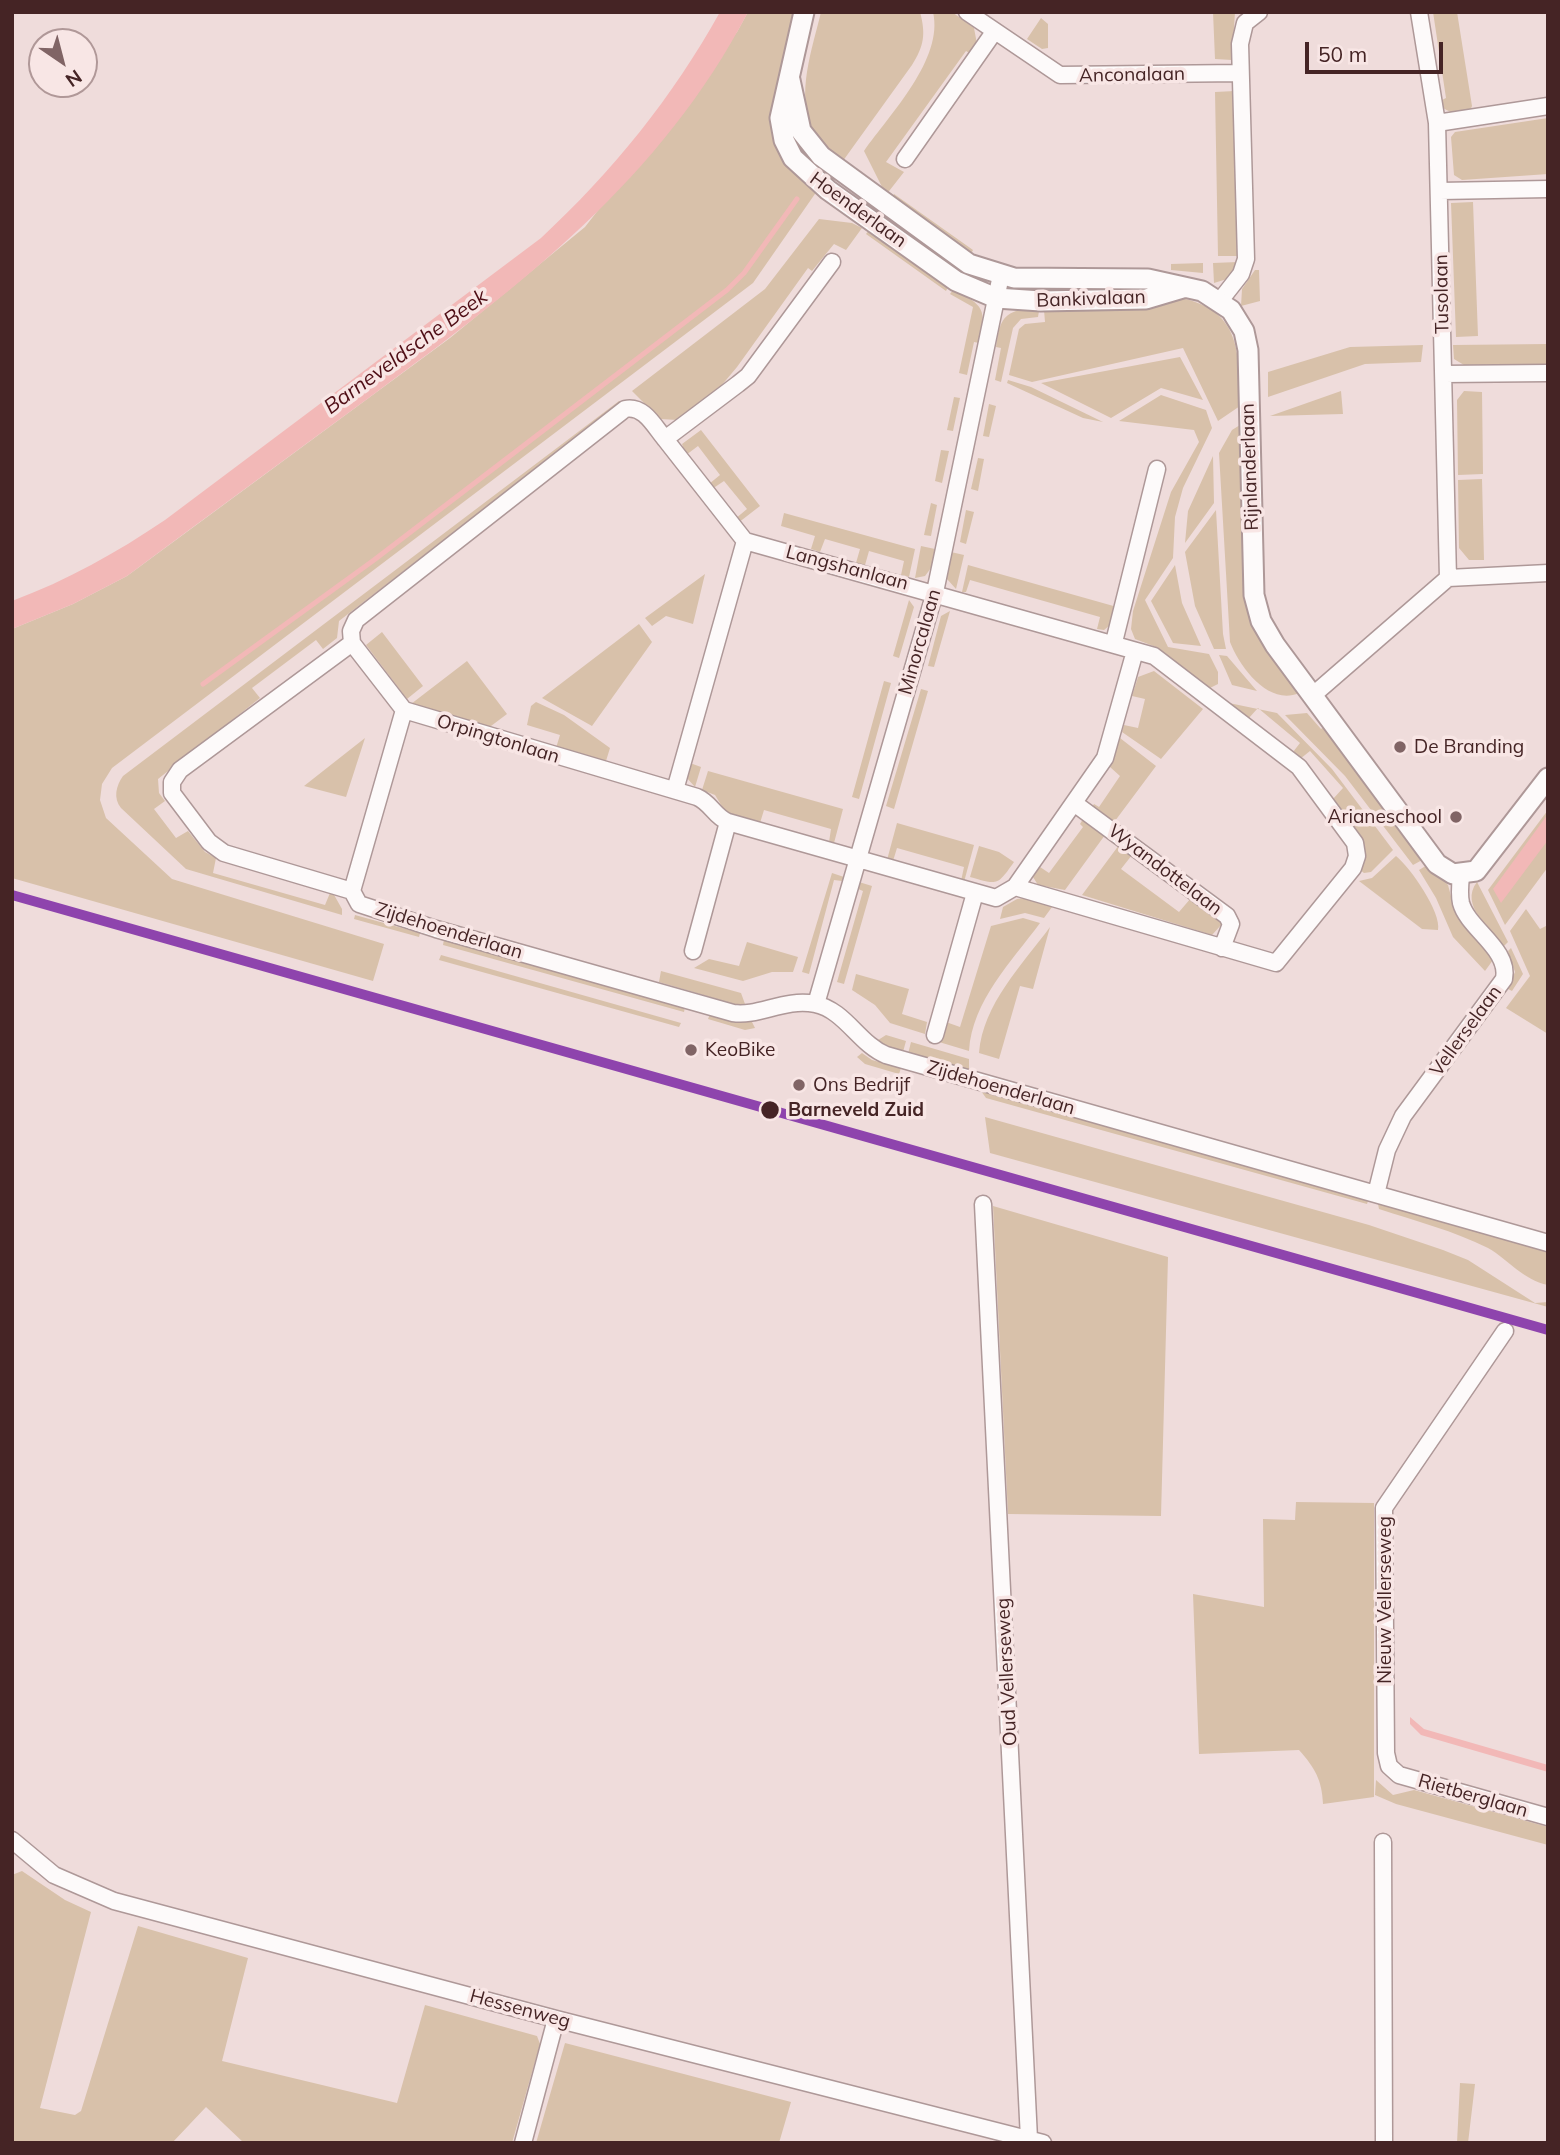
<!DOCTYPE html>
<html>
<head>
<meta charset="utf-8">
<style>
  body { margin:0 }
  #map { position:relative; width:1560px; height:2155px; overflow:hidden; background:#efdcdb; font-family:Mulish,sans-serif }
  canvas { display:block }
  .frame { position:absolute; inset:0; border:14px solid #452425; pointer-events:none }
  .north { position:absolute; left:28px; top:28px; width:70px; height:70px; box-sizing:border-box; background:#f8e6e5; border:2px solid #b09898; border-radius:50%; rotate:145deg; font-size:19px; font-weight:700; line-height:28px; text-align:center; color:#452425 }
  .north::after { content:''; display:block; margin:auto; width:24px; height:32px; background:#806465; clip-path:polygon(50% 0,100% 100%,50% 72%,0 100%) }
  .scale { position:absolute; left:1305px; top:42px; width:138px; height:32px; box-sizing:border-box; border:4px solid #452425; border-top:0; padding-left:9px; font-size:21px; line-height:24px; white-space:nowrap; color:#452425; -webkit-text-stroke:5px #f8e6e5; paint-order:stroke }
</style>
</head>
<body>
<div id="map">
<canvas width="1560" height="2155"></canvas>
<div class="frame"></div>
<div class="north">N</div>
<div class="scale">50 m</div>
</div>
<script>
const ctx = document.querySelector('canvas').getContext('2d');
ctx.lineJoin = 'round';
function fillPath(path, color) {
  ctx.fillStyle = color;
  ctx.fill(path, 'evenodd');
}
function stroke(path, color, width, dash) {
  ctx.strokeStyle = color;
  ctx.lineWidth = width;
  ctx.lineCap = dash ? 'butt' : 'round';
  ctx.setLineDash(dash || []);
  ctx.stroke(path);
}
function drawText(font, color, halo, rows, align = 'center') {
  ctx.font = font + ' Mulish,sans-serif';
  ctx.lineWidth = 7;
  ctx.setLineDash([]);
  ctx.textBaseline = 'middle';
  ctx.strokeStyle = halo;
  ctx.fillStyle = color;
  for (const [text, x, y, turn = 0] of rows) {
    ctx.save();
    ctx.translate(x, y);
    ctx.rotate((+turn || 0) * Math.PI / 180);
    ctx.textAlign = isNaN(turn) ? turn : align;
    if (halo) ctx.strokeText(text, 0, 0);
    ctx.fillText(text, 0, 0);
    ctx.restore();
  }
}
fillPath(new Path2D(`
  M748 12H793L774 121 817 191 753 283 112 768 102 784 100 800 106 818 172 879 384 944 373 981 12 878V629L73 604 127 576 450 338 585 227 737 32Z
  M821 12H920C926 34 924 46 912 65L840 165C831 155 817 143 812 131 796 93 812 50 821 12Z
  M933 12H952L974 28 977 44 971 54 966 51 886 162 904 172 886 195 864 151C890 114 944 59 933 12Z
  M1213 12H1235L1232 60 1215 59Z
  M1433 12H1457L1472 106 1470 111 1454 114 1443 108 1440 101 1446 98Z
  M1041 18 1048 24V48L1042 49 1027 39Z
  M1235 91 1238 256H1218L1215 92Z
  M1548 118V174L1462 180 1454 175 1451 137 1455 132Z
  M894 194 973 250 971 254 892 198Z
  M1473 202 1478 336 1456 337 1451 203Z
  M884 210 963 267 957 274 879 218Z
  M819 219 852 223 862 228 846 250 834 244 812 271 808 268 737 367 721 386 678 420 660 419 632 391 765 289Z
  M869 230 948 287 946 291 866 234Z
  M1238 262 1227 279 1214 283 1213 263Z
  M1203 263V273L1171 270V264Z
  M1255 270H1259L1260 301 1241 306 1242 289Z
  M953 290C984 305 987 309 979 343L974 342 967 375 959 373 973 307 950 294Z
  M1181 298C1242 311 1239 354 1240 406L1218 421 1183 348 1032 382 1009 375 1019 329 1025 324 1045 322 1044 310 1144 309Z
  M1016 311H1039L1038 317 1021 319 1013 328 1001 382 995 380 1001 348 996 347C999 330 999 317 1016 311Z
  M1548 344V364L1464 365 1454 359 1453 345Z
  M1423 345 1421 362 1365 364 1268 397V372L1350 347Z
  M1180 357 1203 400 1161 388 1111 418 1041 383Z
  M1008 380 1031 387 1103 422 1083 418 1007 383Z
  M1341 391 1343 414 1270 416Z
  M1464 391 1482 392 1483 474 1458 475 1457 400Z
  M1161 395 1206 410 1212 428 1183 488 1175 517 1173 558 1145 600 1168 647 1209 654 1218 672V684L1210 688 1156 647 1135 639 1131 629 1133 611 1171 492 1199 442 1194 430 1119 421Z
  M954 397 960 398 953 431 947 430Z
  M619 401 622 402 339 621 337 638 323 649 316 640 252 688 260 698 158 779 159 793 165 801 154 809 176 838 188 831 205 852 216 858 213 873 325 905 330 893H333L342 909V915L186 869 121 808C113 798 116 786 123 776Z
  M989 404 996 406 989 437 983 436Z
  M1240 425 1244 588 1249 609 1299 693C1269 706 1240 668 1230 642L1219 453 1232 430Z
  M701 430 760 506 738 523 735 519 747 509 724 481 712 489 709 484 720 475 698 446 686 455 682 444Z
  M941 450 949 451 942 483 935 481Z
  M1213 456 1214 503 1185 543 1188 511Z
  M978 458 984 459 978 491 971 489Z
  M1482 479 1484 560H1469L1459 548 1458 480Z
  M931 503 937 505 931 536 924 535Z
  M966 510 974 512 966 544 960 542Z
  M1216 510 1223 634 1226 649H1214L1195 606 1185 552Z
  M784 513 915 549 909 577 901 575 904 561 869 551 865 565 856 563 860 549 825 539 820 552 811 549 815 536 781 526Z
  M921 546 935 549 931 568 925 576 915 578Z
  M951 552 964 555 956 589 947 579Z
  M968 565 1117 607 1114 622 1104 630 1097 629 1100 617 970 580 966 592H962Z
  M1175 565 1182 603 1201 646 1173 643 1151 601Z
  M705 574 693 624 666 616 652 626 645 618Z
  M909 600 914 607 899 658 893 656Z
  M950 611 934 667 928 666 941 616Z
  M639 624 652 642 592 726 542 698Z
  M382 632 423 686 407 699 366 645Z
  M1219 655 1227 656 1257 691 1232 685Z
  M467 661 507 714 487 729 411 704Z
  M1154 671 1203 709 1161 759 1122 732 1124 725 1138 728 1145 699 1132 696 1138 677Z
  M884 681 891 683 859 799 852 797Z
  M921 689 928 691 894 809 886 806Z
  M536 702 564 715 610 748 606 761 556 748 560 735 527 725 531 706Z
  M1229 703 1277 713 1332 769 1393 850 1371 872 1364 873 1360 870 1365 857 1364 849 1333 799 1343 788 1310 751 1300 759 1293 752 1300 743 1258 708 1248 719Z
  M1307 713 1321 729 1324 727 1424 859 1413 865 1345 776 1285 715Z
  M365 738 346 797 304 786Z
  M1120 738 1156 766 1112 825 1090 810 1094 804 1099 807 1120 776 1110 767Z
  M690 763 701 767 695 787 686 777Z
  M708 771 843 809 834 843 829 842 831 829 764 810 760 823 726 813 715 795 702 790Z
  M1548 810V867L1505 925 1488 890Z
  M1083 819 1105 835 1065 890 1038 885 1033 877 1037 865 1049 873 1083 827 1080 824Z
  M897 823 974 845 964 882 961 881 964 867 897 848 893 861 887 860Z
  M1119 845 1132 855 1121 869 1179 912 1191 898 1219 918 1222 924 1212 935 1082 895Z
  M979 846 999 852 1014 862C997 886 998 885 970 877Z
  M1396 856C1410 867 1442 913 1438 930L1422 929 1359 881 1372 878Z
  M1429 864 1448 885 1455 911 1493 960 1485 971 1453 937 1436 898 1419 870Z
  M832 873 844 877 842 881 834 880 809 974 802 972Z
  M859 882 872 886 844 984 837 982 863 891 858 889Z
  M1477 882 1508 942 1504 946C1490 929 1459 905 1477 882Z
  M1025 898 1052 907 1044 918 1025 913 1000 919 1003 907 1017 899Z
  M1526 909 1540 929 1548 925V1034L1506 1008 1530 976 1510 931Z
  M355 915 420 933 419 937 354 919Z
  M1023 918 1040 923C1012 961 972 1001 969 1051L939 1042 946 1022 960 1027 991 926Z
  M1050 927 1033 989 1020 986 999 1059 979 1053C983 1004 1022 965 1050 927Z
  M444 939 685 1007 684 1012 443 945Z
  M747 942 798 957 793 972H772L743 981 694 968 709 959 739 966Z
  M1511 948 1523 974 1512 991 1508 989 1515 972 1508 951Z
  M441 955 681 1023 679 1027 439 960Z
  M661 971 741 993 745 1004H734L659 982Z
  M856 974 909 989 902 1014 927 1022 925 1034 890 1023 875 1005 852 990Z
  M710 1014 739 1022H752L755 1028 745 1030 708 1019Z
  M886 1035 906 1041 903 1052 875 1042Z
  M911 1042 969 1059V1071L908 1054Z
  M862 1053 872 1060 901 1068 899 1074 865 1064 857 1057Z
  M981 1091 1368 1201 1367 1204 986 1098Z
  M985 1117 1369 1225 1443 1250 1468 1260 1535 1303 1548 1302V1307L990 1153Z
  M1378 1204 1548 1252V1285C1523 1280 1509 1260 1488 1248 1454 1231 1416 1221 1379 1209Z
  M993 1206 1168 1257 1161 1516 1008 1514Z
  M1296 1502 1374 1503V1797L1323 1804C1322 1780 1315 1768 1299 1750L1199 1754 1193 1594 1264 1607 1263 1519 1295 1520Z
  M1376 1780 1393 1795 1414 1790 1548 1827V1845L1396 1804 1375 1795Z
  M22 1871 65 1900 91 1912 40 2108 75 2115 81 2111 138 1926 248 1958 222 2061 397 2103 425 2005 537 2036 540 2044 512 2143H244L206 2107 172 2143H12V1875Z
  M565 2043 791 2102 779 2143H536Z
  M1460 2083 1475 2084 1468 2143H1457Z`), '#d8c1aa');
fillPath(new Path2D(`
  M720 12H748C661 179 522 285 374 394 292 454 209 515 127 576L73 604 12 629V601C68 580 116 553 165 520L541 238C613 171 672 98 720 12Z
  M1548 814V840L1501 903 1493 889Z
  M1410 1717 1424 1729 1548 1765V1772L1421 1735 1410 1724Z`), '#f2b8b7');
stroke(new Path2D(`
  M203 684 374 560 727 290 744 273 797 199`), '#f2b8b7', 5);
const minor = new Path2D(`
  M967 12 1060 75 1240 73
  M1419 12 1437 123 1448 578
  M1437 123 1548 106
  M905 159 994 32
  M1440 191 1548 189
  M1219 302 1241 274 1246 259 1240 44 1245 23 1259 12
  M1444 374 1548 373
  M665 439 745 541 1154 656 1299 767 1355 843 1357 856 1353 868 1276 963 1015 887
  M1114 642 1157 469
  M352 643 404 710 697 797C711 803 714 816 728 822L996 898 1015 887 1105 758 1135 651
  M1312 696 1448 578 1548 573
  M675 790 745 541
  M1074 803 1227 916 1231 924 1222 948
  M352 891 359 904 436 929 733 1013C758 1017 785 998 815 1004 845 1010 859 1044 886 1055L1548 1243
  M352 891 224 853 209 842 172 793V782L180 770 352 643 351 631 356 620 625 409C644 405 654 426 665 439L738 384 748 376 832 262
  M352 891 404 710
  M693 951 728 822
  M816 1004 935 592 1001 275
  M935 1035 975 893
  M1376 1194 1387 1150 1403 1116 1504 979C1510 949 1468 929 1461 903 1459 894 1460 885 1461 876
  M983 1204 1029 2139
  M1505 1331 1384 1508 1386 1753 1389 1766 1399 1775 1548 1817
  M12 1840 54 1875 114 1901 556 2019 1043 2143
  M1383 1842 1384 2143
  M523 2143 556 2019`);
const tertiary = new Path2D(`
  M804 12 780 118 784 140 793 158 828 190 956 281 996 298 1041 301 1146 299 1183 288
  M790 80 801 131 821 156 969 264 1014 278 1148 279 1202 291 1231 310 1244 331 1248 350 1254 595 1261 621 1275 645 1437 864 1453 874 1476 871 1548 778`);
stroke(minor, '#ae9898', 19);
stroke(tertiary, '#ae9898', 23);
stroke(minor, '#fdfafa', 16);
stroke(tertiary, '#fdfafa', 19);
stroke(new Path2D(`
  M12 895 1548 1330`), '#8e44ad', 10);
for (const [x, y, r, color] of [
  [1400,747,7,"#806465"],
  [1456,817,7,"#806465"],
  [691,1050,7,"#806465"],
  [799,1085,7,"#806465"],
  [770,1110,10,"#452425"]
]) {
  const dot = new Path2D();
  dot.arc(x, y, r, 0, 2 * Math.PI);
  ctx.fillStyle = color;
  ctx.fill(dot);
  stroke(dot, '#f8e6e5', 2.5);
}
drawText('19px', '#452425', '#f8e6e5', [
  ["Anconalaan",1132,75,-1],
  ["Hoenderlaan",858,210,36],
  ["Tusolaan",1442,294,-91],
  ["Bankivalaan",1091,299,-2],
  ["Rijnlanderlaan",1250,467,-92],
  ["Langshanlaan",847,568,15],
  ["Minorcalaan",920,642,-74],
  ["Orpingtonlaan",498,739,17],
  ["Wyandottelaan",1165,870,37],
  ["Zijdehoenderlaan",449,931,17],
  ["Vellerselaan",1466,1031,-54],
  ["Zijdehoenderlaan",1001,1088,16],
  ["Nieuw Vellerseweg",1385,1600,-90],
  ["Oud Vellerseweg",1007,1672,-93],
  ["Rietberglaan",1473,1796,16],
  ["Hessenweg",520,2009,15]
]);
drawText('19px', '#452425', '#f8e6e5', [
  ["De Branding",1414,747],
  ["Arianeschool",1442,817,"right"],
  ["KeoBike",705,1050],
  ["Ons Bedrijf",813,1085]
], 'left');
drawText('bold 19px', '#452425', '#f8e6e5', [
  ["Barneveld Zuid",788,1110]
], 'left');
drawText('italic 21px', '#4e0d15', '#f8e6e5', [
  ["Barneveldsche Beek",406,352,-36]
]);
</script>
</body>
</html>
